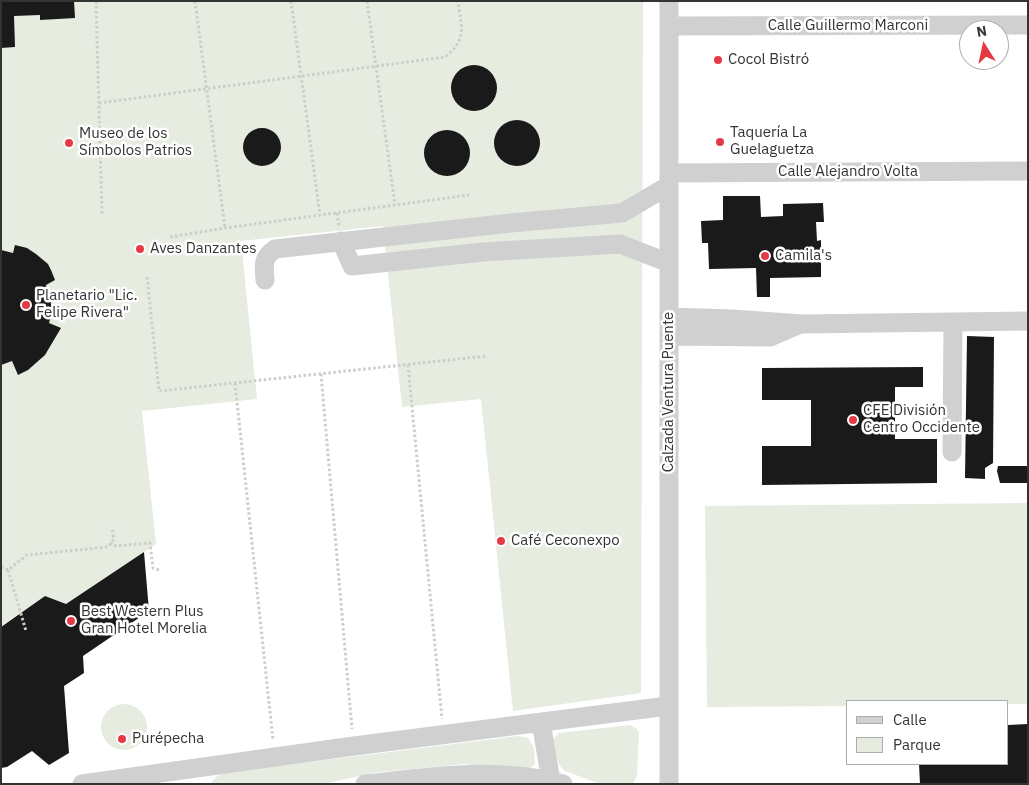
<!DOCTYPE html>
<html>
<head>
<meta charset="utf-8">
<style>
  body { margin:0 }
  #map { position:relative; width:1029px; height:785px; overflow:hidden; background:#fff; font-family:"IBM Plex Sans",sans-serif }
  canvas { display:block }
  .frame { position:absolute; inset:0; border:2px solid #333; pointer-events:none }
  .legend { position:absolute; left:846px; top:700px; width:162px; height:65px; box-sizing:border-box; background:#fff; border:1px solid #adadad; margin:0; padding:6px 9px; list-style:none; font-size:15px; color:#333 }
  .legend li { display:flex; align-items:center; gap:10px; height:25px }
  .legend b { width:25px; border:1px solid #adadad }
  .north { position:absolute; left:959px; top:20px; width:50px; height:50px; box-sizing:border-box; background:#fff; border:1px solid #adadad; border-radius:50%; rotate:350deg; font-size:14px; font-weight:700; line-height:20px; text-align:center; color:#333 }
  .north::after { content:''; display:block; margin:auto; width:18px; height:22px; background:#e63946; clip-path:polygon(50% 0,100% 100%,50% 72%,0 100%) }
</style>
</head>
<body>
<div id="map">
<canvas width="1029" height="785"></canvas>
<div class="frame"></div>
<ul class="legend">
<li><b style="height:6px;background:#d0d0d0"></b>Calle</li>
<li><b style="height:14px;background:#e6ecdf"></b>Parque</li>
</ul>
<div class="north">N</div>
</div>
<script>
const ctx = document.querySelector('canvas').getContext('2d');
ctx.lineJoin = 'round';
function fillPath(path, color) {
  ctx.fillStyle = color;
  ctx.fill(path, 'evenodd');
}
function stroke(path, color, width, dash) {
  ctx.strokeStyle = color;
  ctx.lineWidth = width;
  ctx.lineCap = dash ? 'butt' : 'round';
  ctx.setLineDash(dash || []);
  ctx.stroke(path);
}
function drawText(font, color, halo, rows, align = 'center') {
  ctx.font = font + ' "IBM Plex Sans",sans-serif';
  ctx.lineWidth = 5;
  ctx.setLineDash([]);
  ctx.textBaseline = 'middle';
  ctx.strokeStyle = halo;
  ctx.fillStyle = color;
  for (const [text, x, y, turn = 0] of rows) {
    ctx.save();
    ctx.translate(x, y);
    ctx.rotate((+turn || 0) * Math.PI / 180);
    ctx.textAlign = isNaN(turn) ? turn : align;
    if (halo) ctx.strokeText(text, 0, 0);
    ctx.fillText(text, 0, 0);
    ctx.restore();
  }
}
fillPath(new Path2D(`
  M1 1H643L641 693 513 711 481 399 402 407 383 226 241 241 257 399 142 411 156 544 66 604 45 596 1 626Z
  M1028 503V704H1008V701H848V706L707 707 705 506Z
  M101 727a23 23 0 1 1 46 0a23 23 0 1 1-46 0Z
  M630 725 636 728 639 732 637 775 633 784H600L565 771C555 763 555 750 554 738L559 733Z
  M518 736 528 738 534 748 535 764 528 771 464 764 379 772 322 784H212V781L221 773Z`), '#e6ecdf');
fillPath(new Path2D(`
  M1 1H74L75 18 40 20V15L14 16 15 47 1 48Z
  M451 88a23 23 0 1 1 46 0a23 23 0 1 1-46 0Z
  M494 143a23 23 0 1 1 46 0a23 23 0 1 1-46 0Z
  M243 147a19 19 0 1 1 38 0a19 19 0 1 1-38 0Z
  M424 153a23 23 0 1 1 46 0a23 23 0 1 1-46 0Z
  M723 196H760L761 217 783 216V204L823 203 824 222H816L817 241 821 240V277L770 278V297H757L756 268 709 269 708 243H702L701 221 723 220Z
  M15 245 27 248 36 254 48 264 51 270 55 280 46 285 50 297 52 312 49 323 61 328 45 355 28 370 18 375 12 361 1 365V250L13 253Z
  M967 336 994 337 993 463 985 468V479L965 478Z
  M923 367V387H895V439H937V483L762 485V446H811V400H762V368Z
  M998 466H1028V483H1000L997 471Z
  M144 552 149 611 83 656 84 673 64 686 69 753 49 765 32 751 7 767 1 768V627L45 596 66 604Z
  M1028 724V784H920L919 764H1008V725Z`), '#1a1a1a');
stroke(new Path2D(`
  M96 1 102 215
  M195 1 225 228
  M291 1 320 215
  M367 1 395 205
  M99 103 445 57C468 39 461 27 458 1
  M337 213 339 226
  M170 237 225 228 469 195
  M147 277 159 391 487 356
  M408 365 442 719
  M321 374 352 729
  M235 383 273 740
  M110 543 114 546 150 543 153 568 159 570
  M1 567 8 570 27 555 108 547 114 539 112 527
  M8 570 26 631`), '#cdcdcd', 3, [2.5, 2.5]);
stroke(new Path2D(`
  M669 26 1028 25
  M669 173 1028 171
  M341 241 352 266 483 252 620 244 669 263V267
  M265 280C264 265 262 258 275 249L511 223 622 213 668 186 669 183
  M669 317 732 319 802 324 1028 321
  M669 336 770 337 798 325
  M952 452 953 322
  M541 722 551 781
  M82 784 354 746 668 706 669 703
  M365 784C430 777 499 766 563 784
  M669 784V1`), '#d0d0d0', 19);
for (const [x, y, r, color] of [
  [718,60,5,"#e63946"],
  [720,142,5,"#e63946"],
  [69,143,5,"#e63946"],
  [140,249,5,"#e63946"],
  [765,256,5,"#e63946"],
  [26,305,5,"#e63946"],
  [853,420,5,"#e63946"],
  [501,541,5,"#e63946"],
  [71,621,5,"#e63946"],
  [122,739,5,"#e63946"]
]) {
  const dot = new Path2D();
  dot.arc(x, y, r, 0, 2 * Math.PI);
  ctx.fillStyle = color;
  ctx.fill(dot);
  stroke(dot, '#fff', 2);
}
drawText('15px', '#333', '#fff', [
  ["Calle Guillermo Marconi",848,26],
  ["Calle Alejandro Volta",848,172],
  ["Calzada Ventura Puente",669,392,-90]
]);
drawText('15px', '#333', '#fff', [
  ["Cocol Bistró",728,60],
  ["Taquería La",730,133],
  ["Guelaguetza",730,150],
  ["Museo de los",79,134],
  ["Símbolos Patrios",79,151],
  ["Aves Danzantes",150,249],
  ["Camila's",775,256],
  ["Planetario \"Lic.",36,296],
  ["Felipe Rivera\"",36,313],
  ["CFE División",863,411],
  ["Centro Occidente",863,428],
  ["Café Ceconexpo",511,541],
  ["Best Western Plus",81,612],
  ["Gran Hotel Morelia",81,629],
  ["Purépecha",132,739]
], 'left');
</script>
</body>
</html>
